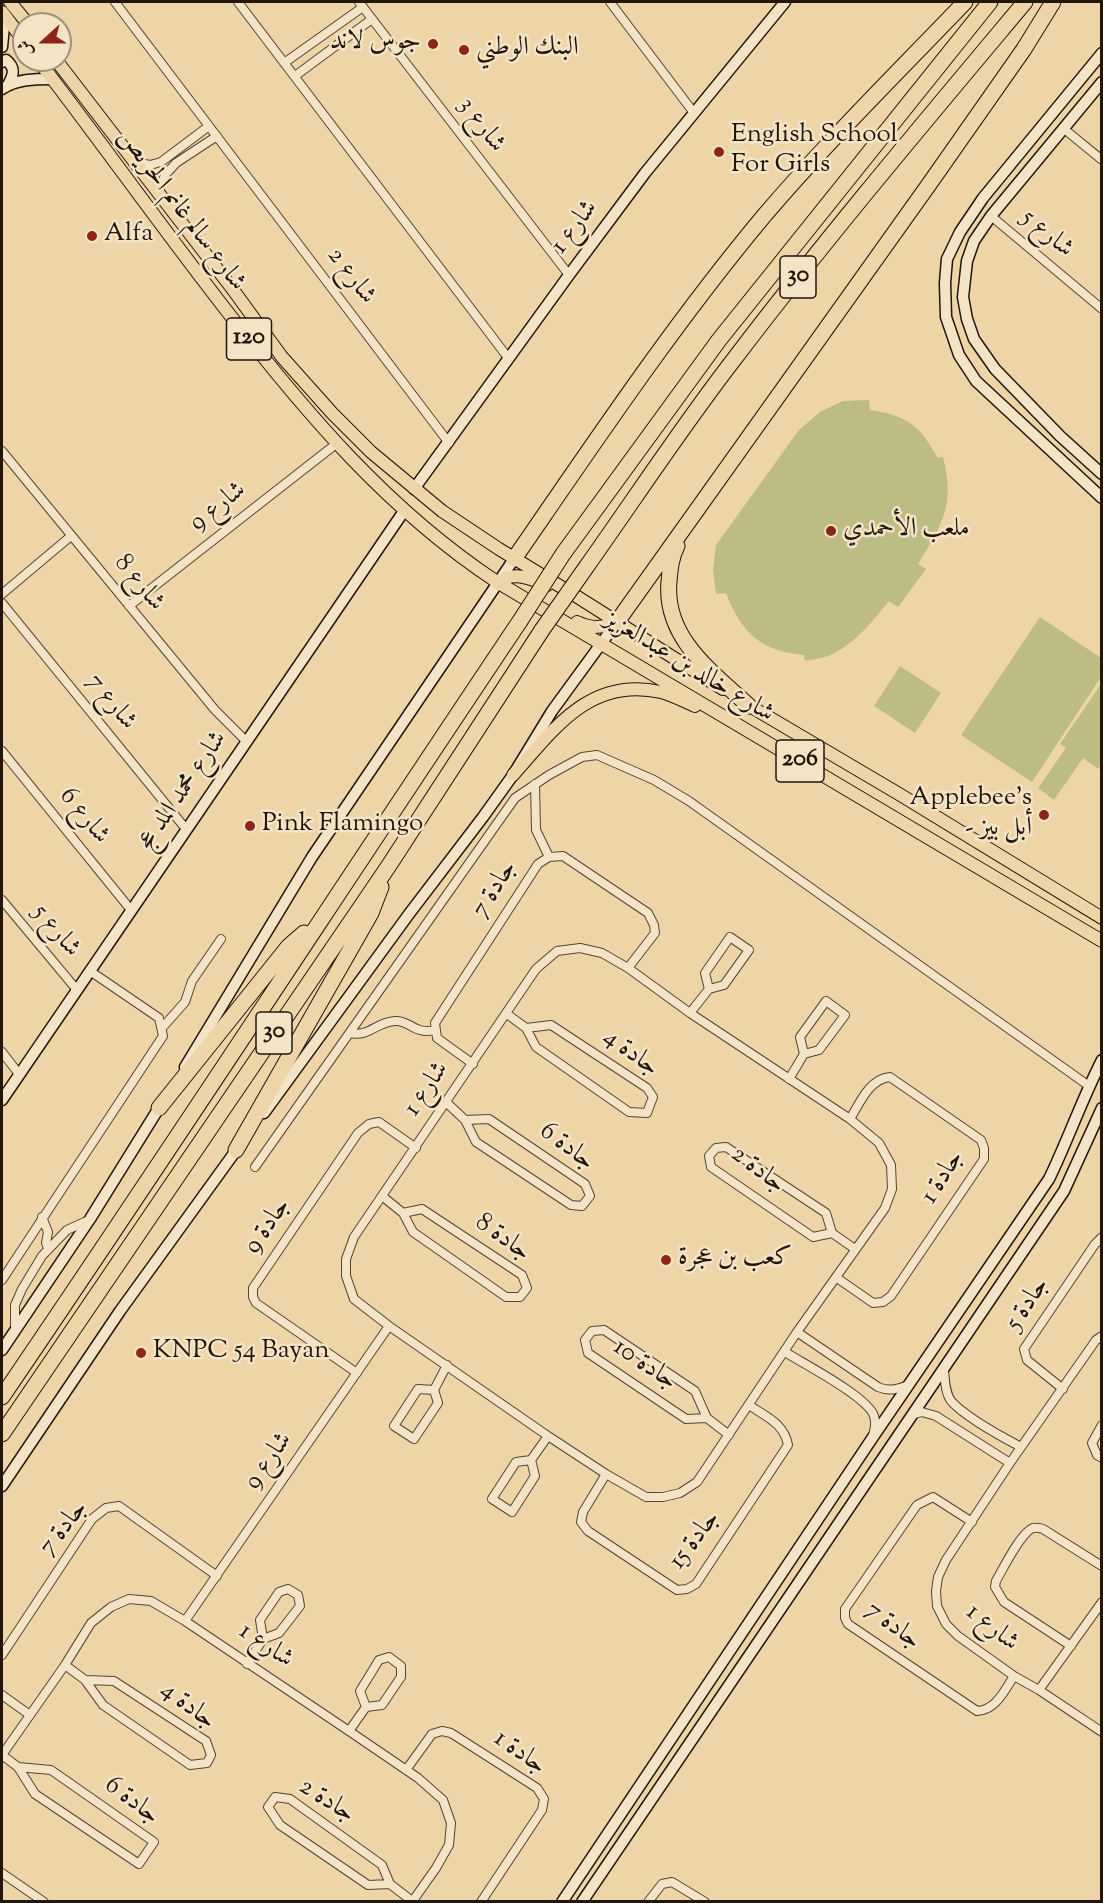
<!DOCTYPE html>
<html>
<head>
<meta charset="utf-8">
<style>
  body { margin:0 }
  #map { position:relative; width:1103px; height:1903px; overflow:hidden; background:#edd5a7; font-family:"Sorts Mill Goudy",Amiri,serif }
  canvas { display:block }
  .frame { position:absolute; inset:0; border:3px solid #21150c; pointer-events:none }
  .north { position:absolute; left:12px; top:12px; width:60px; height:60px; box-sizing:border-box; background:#f3e4c6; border:2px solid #9f917c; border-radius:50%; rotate:249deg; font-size:16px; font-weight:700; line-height:24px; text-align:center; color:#21150c }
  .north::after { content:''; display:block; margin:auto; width:21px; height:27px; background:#8f2418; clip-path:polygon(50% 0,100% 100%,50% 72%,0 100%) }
</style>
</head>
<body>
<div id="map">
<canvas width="1103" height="1903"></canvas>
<div class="frame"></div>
<div class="north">ش</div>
</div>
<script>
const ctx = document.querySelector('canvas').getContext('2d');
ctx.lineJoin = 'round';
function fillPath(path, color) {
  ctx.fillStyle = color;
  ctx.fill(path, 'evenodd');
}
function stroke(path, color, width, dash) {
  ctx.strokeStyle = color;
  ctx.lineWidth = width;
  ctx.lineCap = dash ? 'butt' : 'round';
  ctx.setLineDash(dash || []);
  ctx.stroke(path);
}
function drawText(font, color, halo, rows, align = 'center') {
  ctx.font = font + ' "Sorts Mill Goudy",Amiri,serif';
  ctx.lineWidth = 5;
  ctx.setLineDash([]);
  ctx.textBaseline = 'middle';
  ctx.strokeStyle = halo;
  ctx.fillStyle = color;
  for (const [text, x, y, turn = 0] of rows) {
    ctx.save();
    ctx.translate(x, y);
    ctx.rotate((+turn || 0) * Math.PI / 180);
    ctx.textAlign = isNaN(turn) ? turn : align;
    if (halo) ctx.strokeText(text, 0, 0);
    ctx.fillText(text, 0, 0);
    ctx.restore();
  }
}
fillPath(new Path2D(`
  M869 400 870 410C907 415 920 426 938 458L943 457C955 504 943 524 918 564L926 569 898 607 889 601C873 621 856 642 833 654 825 658 814 659 805 661L804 655C761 651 741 633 726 593L716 594 713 570 716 545 799 430 820 412 843 401Z
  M1040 617 1101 658V677L1032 782 961 735Z
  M900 666 941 693 915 733 874 706Z
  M1101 684V765L1098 769 1083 758 1054 800 1038 788 1066 748 1060 744Z`), '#bdbc84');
const street = new Path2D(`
  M115 2 449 443
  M238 2 509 359
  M359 2 569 275
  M610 2 694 113
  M284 63 363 7
  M295 76 372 19
  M1063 128 1102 160
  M134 162 150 165 161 162 209 126
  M158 193 165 175 176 163 217 136
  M991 216 1102 309
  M2 451 215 710 246 741
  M2 594 71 536
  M2 603 186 829
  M129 606 336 444
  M2 751 131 910
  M535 784 536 830 549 857
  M2 900 77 990
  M580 948 602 953 628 968 690 1013 850 1119 879 1143 891 1165 892 1189 885 1208 797 1332 697 1482 680 1493 663 1497H646L606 1474 548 1436 389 1326 354 1299 346 1276V1259L354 1237 536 969 557 951Z
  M690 1013 709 989 724 985 749 950 730 937 705 973 709 989
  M507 1014 526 1028 536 1047 629 1112 647 1113 653 1097 647 1088 551 1025 526 1028
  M162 1028 185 1002 192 981 221 939
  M350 1033C370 1037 376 1022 395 1021 410 1020 414 1035 435 1030
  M2 1052 19 1074
  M473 1064 437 1038 435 1023 538 864 549 857 563 856 648 913 654 925 655 933 628 968
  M789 1079 804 1054 819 1050 845 1015 826 1001 800 1037 804 1054
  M447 1103 465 1120 476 1142 571 1205 582 1206 590 1196 585 1184 489 1119 465 1120
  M255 1167 515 798 549 775 582 757 597 755 654 780 689 801 1089 1086
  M382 1196 403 1213 413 1232 506 1297H520L527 1288 522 1275 422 1209 403 1213
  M42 1217 48 1232 46 1243 48 1248
  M832 1233 813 1237 711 1167 709 1156 716 1148 726 1147 826 1213 832 1233 855 1249
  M837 1278 873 1303 883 1302 891 1296 984 1159V1148L981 1140 890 1077C869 1079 860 1103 850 1119
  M2 1280 163 1036 159 1018 90 971
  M15 1330V1305L22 1289 42 1256 67 1230 89 1220
  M797 1332 878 1387C890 1392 897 1389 909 1385
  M1102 1336 1096 1340 1010 1463 946 1560 938 1577 936 1591 937 1606 946 1624 958 1636 1014 1676 1039 1690 1102 1732
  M785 1352C804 1364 868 1397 874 1416 876 1422 875 1429 873 1435
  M944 1370C945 1380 945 1394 952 1402 967 1418 1002 1437 1021 1447
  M357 1373 256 1303 253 1297V1288L358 1133 369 1124 379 1122 416 1148
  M1063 1389 1027 1360 1024 1349 1095 1244 1102 1237
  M434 1390 418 1389 394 1426 414 1439 438 1403 434 1390 447 1365
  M914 1414 922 1412 936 1416 1010 1463
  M707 1418 686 1419 588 1353 585 1340 592 1331 604 1330 695 1391 707 1418 729 1435
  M1102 1425 1092 1443 1097 1455 1102 1458
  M531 1460 535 1476 512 1512 492 1499 516 1462Z
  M531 1460 548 1436
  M606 1474 583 1512 581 1522 588 1531 677 1590 687 1589 696 1584 788 1445C784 1423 766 1417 749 1405
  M972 1522 933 1497 917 1505 845 1609V1618L848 1624 977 1711C996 1710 1004 1691 1014 1676
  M185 1621 389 1326
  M1071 1646 1004 1602 995 1587 996 1581C1003 1569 1021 1532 1033 1528 1037 1527 1039 1528 1043 1529L1102 1566
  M2 1655 92 1519 106 1508 119 1506 217 1576
  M247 1664 263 1639 279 1633 300 1606 298 1595 288 1589 279 1592 260 1620 263 1639
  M65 1665 85 1680 114 1681 206 1741 211 1755 207 1763 190 1765 103 1705 85 1680
  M1039 1690 1102 1602
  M2 1695 30 1715
  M349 1731 366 1707 382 1705 401 1677V1666L389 1657 379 1660 360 1691 366 1707
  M2 1755 65 1665 91 1623 111 1607 129 1599 151 1601 185 1621 349 1731 418 1778 443 1800 451 1823 449 1845 436 1868 412 1902
  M2 1755 18 1767 51 1770 154 1842 139 1864 35 1794 18 1767
  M406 1770 432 1734 442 1731 451 1733 537 1788 544 1799 542 1810 481 1902
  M2 1873 44 1902
  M390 1884 368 1885 280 1825 268 1807 275 1797 290 1799 382 1865 390 1884 412 1901
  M648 1902 662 1884 672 1882 705 1902`);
const secondary = new Path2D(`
  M2 47 5 16
  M1102 53 983 198 960 232 947 259 945 283 946 317 959 355 976 381 1102 498
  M2 62 6 60C15 67 14 74 9 83
  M1102 82 991 216 974 241 967 261 963 297 967 319 974 339 995 369 1060 436 1102 474
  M2 89C16 79 35 79 53 79
  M414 489 569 275 645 173 785 2
  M185 1067 312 857 514 559
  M2 1100 404 511
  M264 1113 409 914 483 817 513 775 552 711 617 622
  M2 1350 90 1219 162 1103
  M2 1486 120 1311 240 1145
  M562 1902 871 1440 1049 1179C1068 1140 1082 1099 1102 1060
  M582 1902 1064 1191 1102 1108`);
const primary = new Path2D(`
  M10 2 28 24
  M2 12 24 41
  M38 60C102 143 162 228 226 310 306 413 388 510 497 582L1102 941
  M56 60 231 287 282 357 332 413 371 452 442 511 499 549 576 596 723 689
  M497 582C515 571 529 578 547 585
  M577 622C592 629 602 628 617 622
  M743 702 899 794 1102 918
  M513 775C554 729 590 676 661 692 672 695 684 701 695 706`);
const highway = new Path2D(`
  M677 546C671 558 670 569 669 582 664 638 712 672 749 706
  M563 554 719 340 990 2
  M514 559C594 443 673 325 763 217 827 142 897 73 965 2
  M587 566C636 497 683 425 735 358 828 236 927 119 1025 2
  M617 622 930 183 1024 49 1053 2
  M159 1108 288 947 304 933
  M236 1150 371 913 381 887
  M2 1397C177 1140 347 879 520 621
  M2 1434 388 867 542 630`);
stroke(street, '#544533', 10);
stroke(secondary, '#21150c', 13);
stroke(primary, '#21150c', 14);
stroke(highway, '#21150c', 17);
stroke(street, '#f3e4c6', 8);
stroke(secondary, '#f3e4c6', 10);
stroke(primary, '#edd5a7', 12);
stroke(highway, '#edd5a7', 15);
const highwayBridge = new Path2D(`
  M520 621 563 554
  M542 630 587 566`);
stroke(highwayBridge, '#21150c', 17, []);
stroke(highwayBridge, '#edd5a7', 15);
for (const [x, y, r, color] of [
  [433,44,6,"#8f2418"],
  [464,50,6,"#8f2418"],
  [719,152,6,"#8f2418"],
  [92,236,6,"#8f2418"],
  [831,531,6,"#8f2418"],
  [1044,815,6,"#8f2418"],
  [250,826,6,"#8f2418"],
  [666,1260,6,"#8f2418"],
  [141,1353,6,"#8f2418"]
]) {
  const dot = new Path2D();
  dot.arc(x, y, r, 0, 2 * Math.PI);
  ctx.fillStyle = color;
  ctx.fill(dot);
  stroke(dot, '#f3e4c6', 2);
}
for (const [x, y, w] of [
  [798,277,36],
  [249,339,45],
  [800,761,48],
  [274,1033,36]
]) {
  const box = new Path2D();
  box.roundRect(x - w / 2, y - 21, w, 42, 4.5);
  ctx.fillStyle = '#f3e4c6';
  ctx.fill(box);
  stroke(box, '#21150c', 1.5);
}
drawText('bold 24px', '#21150c', null, [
  ["30",798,277],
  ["120",249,339],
  ["206",800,761],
  ["30",274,1033]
]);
drawText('26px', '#21150c', '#f3e4c6', [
  ["جوس لاند",421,44,"right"],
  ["البنك الوطني",476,50],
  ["English School",731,137],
  ["For Girls",731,167],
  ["Alfa",104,236],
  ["ملعب الأحمدي",843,531],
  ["Applebee's",1032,800,"right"],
  ["- أبل بيز",1032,830,"right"],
  ["Pink Flamingo",262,826],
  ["كعب بن عجرة",678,1260],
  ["KNPC 54 Bayan",153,1353]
], 'left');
drawText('26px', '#21150c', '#f3e4c6', [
  ["شارع 3",480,126,53],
  ["شارع سالم غانم الحريص",180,211,53],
  ["شارع 1",576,228,-53],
  ["شارع 5",1046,235,40],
  ["شارع 2",350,277,53],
  ["شارع 9",219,508,-38],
  ["شارع 8",138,584,51],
  ["شارع خالد بن عبدالعزيز",688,668,31],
  ["شارع 7",110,703,51],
  ["شارع محمد المد عج",184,792,-56],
  ["شارع 6",83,817,51],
  ["جادة 7",496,890,-58],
  ["شارع 5",55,932,50],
  ["جادة 4",630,1054,36],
  ["شارع 1",428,1090,-56],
  ["جادة 6",566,1148,37],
  ["جادة 2",757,1171,37],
  ["جادة 1",944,1178,-58],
  ["جادة 9",269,1227,-56],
  ["جادة 8",502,1239,36],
  ["جادة 5",1029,1305,-57],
  ["جادة 10",644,1366,34],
  ["شارع 9",270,1462,-55],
  ["جادة 7",65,1529,-52],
  ["جادة 15",696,1541,-53],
  ["جادة 7",892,1627,37],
  ["شارع 1",991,1629,39],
  ["شارع 1",265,1647,34],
  ["جادة 4",187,1707,37],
  ["جادة 1",519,1754,35],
  ["جادة 6",131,1802,37],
  ["جادة 2",326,1802,32]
]);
</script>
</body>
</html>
